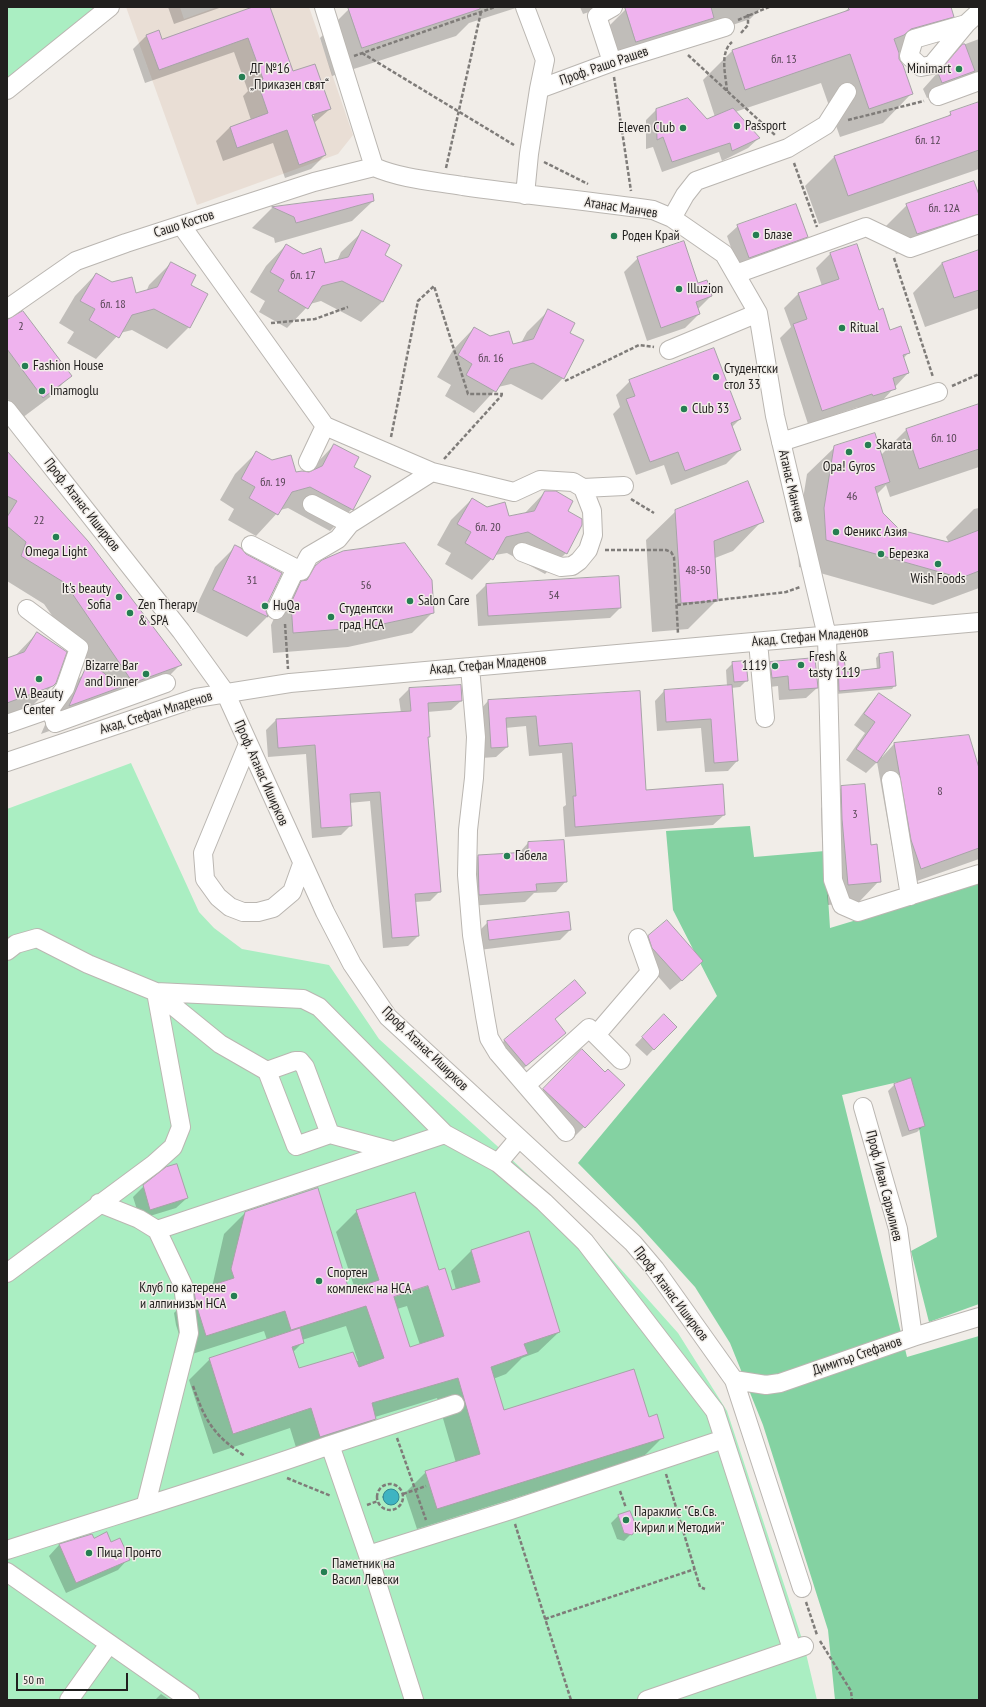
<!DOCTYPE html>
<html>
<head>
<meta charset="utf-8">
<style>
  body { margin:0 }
  #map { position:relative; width:986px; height:1707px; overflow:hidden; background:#f1ede8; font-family:"PT Sans Narrow",sans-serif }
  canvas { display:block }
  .frame { position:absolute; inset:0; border:8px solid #211f1e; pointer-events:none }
  .scale { position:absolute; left:16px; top:1673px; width:112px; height:18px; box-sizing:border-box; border:2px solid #211f1e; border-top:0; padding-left:5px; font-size:12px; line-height:14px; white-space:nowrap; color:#211f1e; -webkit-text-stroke:3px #f1ede8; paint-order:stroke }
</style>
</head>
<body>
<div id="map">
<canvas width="986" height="1707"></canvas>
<div class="frame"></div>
<div class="scale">50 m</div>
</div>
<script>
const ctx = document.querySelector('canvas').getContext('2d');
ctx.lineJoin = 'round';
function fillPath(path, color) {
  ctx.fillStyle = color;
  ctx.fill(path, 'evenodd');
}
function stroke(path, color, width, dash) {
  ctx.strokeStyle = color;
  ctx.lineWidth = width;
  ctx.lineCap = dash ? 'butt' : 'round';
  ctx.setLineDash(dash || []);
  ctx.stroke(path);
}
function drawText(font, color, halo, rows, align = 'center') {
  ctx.font = font + ' "PT Sans Narrow",sans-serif';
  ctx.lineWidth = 3;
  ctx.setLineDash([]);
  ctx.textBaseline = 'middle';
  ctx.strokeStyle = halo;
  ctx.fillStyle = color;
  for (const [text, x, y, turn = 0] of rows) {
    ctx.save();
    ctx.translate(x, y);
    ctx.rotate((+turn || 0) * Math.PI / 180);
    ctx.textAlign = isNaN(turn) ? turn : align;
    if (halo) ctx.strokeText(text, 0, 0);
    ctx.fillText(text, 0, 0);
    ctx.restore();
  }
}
fillPath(new Path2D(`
  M126 7H180L184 19 217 7H309L353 135 338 154 197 205Z`), '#e9ded5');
fillPath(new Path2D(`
  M7 7H98L7 79Z
  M131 763 199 912 214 928 242 949 329 965 379 1039 506 1154 585 1229 678 1333 727 1411 804 1645 817 1700H7V809Z`), '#aaeec2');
fillPath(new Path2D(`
  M750 826 754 857 825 851 830 928 979 883V1304L929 1322 911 1251 937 1237 911 1079 842 1095 907 1357 979 1336V1700H835L828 1630 763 1425 730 1343 695 1287 637 1223 578 1163 717 996 673 910 666 831Z`), '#84d2a2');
const water = new Path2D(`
  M383 1497a8 8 0 1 1 16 0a8 8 0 1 1-16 0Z`);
fillPath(water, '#3eb4c2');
stroke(water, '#358791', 1);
fillPath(new Path2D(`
  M168 7H222L174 24Z
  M256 7H269L292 73 330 109 314 123 325 155 311 169 285 178 273 143 223 161 216 141 230 127 251 120 243 96 248 91 234 52 145 83 133 49 147 35 162 40ZM314 114V116L308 118 307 116Z
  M356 7H519L469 23 456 36 332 76 320 38 349 9Z
  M580 7H604L583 14Z
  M633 7H762L750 19 610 67 600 35 626 9Z
  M950 7 953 16 924 45 898 53V60L912 93 883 123 840 137 821 83 735 112 759 138 748 148 722 161 719 152 662 172 653 147 646 149V120L657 109 706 120 715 117 703 80 732 51 843 13 850 7Z
  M979 39V72L975 74 963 85 927 98 923 89 948 61 963 45Z
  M979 103V169L819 224 805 186 834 157 946 118 951 113Z
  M372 195 373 201 352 221 275 243 274 238 252 228 272 208Z
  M979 198V217L963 233 896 254 886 226 907 205Z
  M738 226 807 236 796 247 738 268 727 236Z
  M362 232 384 256 401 265 382 302 361 322 321 301 310 304 287 328 259 312 265 301 250 292 266 266 286 245 324 264 337 261 341 252Z
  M979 251V308L925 327 913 293 942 263Z
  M830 254 878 311 890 331 909 352 903 359 908 373 881 402 859 410 858 407 808 424 780 338 791 327 784 308 798 294 822 286 816 268Z
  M638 258 697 284 711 296 698 309 699 314 685 328 647 341 624 272Z
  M171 263 189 286V327L167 349 132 330 120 333 96 359 67 343 74 332 59 323 75 296 96 274 135 295 146 292 149 285Z
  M548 311 563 378 542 400 511 384 498 387 474 413 445 396 451 385 437 377 453 350 474 328 489 337 512 345 521 343 527 332Z
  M7 322 70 376 50 397 22 418 7 398Z
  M630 381 740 419 732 427 740 450 726 464 671 485 664 465 636 475 613 414 620 407 616 395Z
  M979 405V467L890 497 886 485 877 494 882 513 900 531 949 543 946 537 974 509 979 508V588L933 605 799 567 797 536 807 474 835 447 881 455 906 430Z
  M334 445 352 468 369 477 352 509 330 531 288 508 280 510 256 536 228 520 234 509 220 500 235 474 256 453 295 473H309L313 467Z
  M7 452 180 665 160 685 91 716 41 734 56 700 89 669 44 604 7 581Z
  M545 492 566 511V553L545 574 507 553 495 555 472 580 445 564 451 553 437 545 451 520 472 499 508 518 524 514Z
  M676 511 762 521 733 551 715 558 717 600 688 629 652 632 646 540Z
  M236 546 267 617 247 637 194 611 215 567Z
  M316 567 433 612 412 633 348 647 273 653 271 625 281 603Z
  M486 585 620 608 610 618 478 626 476 595Z
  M37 633 52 686 23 715 7 721V659L14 657Z
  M879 655 895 685 892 689 836 694 835 663 839 660 845 673 877 670 876 658Z
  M733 663 747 680 740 687 731 688 737 761 728 771 705 772 701 728 657 731 655 701 664 691 727 686 726 670Z
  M771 663 817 688 806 698 779 700 778 686 762 688 760 674Z
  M409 689 461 701 451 710 427 712 429 736 427 738 440 891 430 901 415 902 418 936 408 946 383 948 370 801 349 803 351 825 341 835 312 838 306 754 268 757 266 730 276 720 401 713 399 699Z
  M639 692 645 791 724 815 713 825 565 837 563 807 566 805 562 753 529 756 526 726 505 728 507 747 496 757 481 758 478 712 488 701Z
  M879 694 882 757 894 744 979 772V859L903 886 894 858 877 762 866 773 846 760 865 733 854 725 869 705Z
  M842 787 870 846 879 881 859 902 828 905 822 841 821 808Z
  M528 843 566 881 556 892 534 893 525 902 469 906 468 867 478 856 518 854Z
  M488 922 570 930 560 940 479 950 477 933Z
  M649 937 692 972 670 990 642 958 638 947Z
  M585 993 554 1020 564 1033 515 1076 494 1051 505 1040Z
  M664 1015 675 1027 647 1056 635 1045Z
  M582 1050 605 1073 584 1127 574 1137 533 1100Z
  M894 1085 924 1125 917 1132 902 1137 888 1091Z
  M144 1186 187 1198 176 1208 140 1219 133 1197Z
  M357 1211 439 1271 452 1292 456 1290 451 1271 471 1251 559 1332 538 1352 522 1358 506 1374 493 1379 504 1411 649 1418 663 1437 642 1458 417 1529 405 1493 426 1472 456 1463 437 1398 375 1417V1418L354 1439 299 1457 290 1428 213 1454 189 1380 210 1359 267 1340 264 1331 186 1356 176 1325 174 1313 195 1292 212 1287 224 1234 245 1213 348 1291 355 1289 336 1232ZM407 1306 420 1345 409 1348 397 1309ZM346 1326 358 1361 299 1370 293 1352 303 1342 302 1340Z
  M630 1512 631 1534 624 1541 617 1539 611 1523 618 1516Z
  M91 1535 93 1540 111 1543 128 1559 118 1570 66 1593 49 1556 59 1545Z
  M161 1694 170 1700H155Z`), '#0003');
const building = new Path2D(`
  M253 7H270L293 71 315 64 331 109 312 115 326 155 299 165 287 130 237 148 230 127 268 113 257 81 263 79 248 38 159 70 146 35 159 30 162 39Z
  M348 7H480V9L362 48Z
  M625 7H711L714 18 636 42Z
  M848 7H951L954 17 911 29 904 35 894 39 899 53V59L903 65 913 94 869 109 850 54 745 90 732 50 849 10Z
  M963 44H965L975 71 942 83 938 73Z
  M688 98 707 119 733 108 760 138 732 151 730 143 672 162 663 137 657 140 656 109Z
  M979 102V150L848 196 834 156 951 115 950 112Z
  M974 181 979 195V214L917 234 906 204Z
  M373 194 374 201 296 223 294 217 272 207Z
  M796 204 808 237 749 258 737 225Z
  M362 230 390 245 385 255 402 265 383 302 342 281 322 286 308 309 278 291 284 280 270 272 286 244 303 254 321 248 325 263 348 257Z
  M684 241 698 283 707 280 712 296 696 302 700 314 661 328 637 257Z
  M857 244 879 310 883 308 890 330 901 326 910 353 903 355 909 373 893 378 896 389 873 396 872 394 822 411 793 324 807 319 798 293 839 279 830 253Z
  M979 250V290L954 298 942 263Z
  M171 262 196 275 191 285 208 294 190 328 154 309 132 315 119 338 89 320 95 309 80 301 96 273 112 282 132 277 136 293 157 287Z
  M548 309 575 323 570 333 584 340 564 379 533 363 510 369 496 392 466 375 472 364 458 355 474 327 490 336 509 331 513 344 533 339Z
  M23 311 72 376 43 398 7 349V320Z
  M714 348 741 419 731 423 741 450 685 471 678 452 650 462 626 399 635 396 629 380Z
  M979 404V449L919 469 906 429Z
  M875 433 890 482 875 487 883 513 900 530 948 542 979 530V571L961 578 826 540 824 508 834 446Z
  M334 444 359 457 354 467 371 476 353 510 310 487 292 492 278 515 249 498 255 487 241 479 256 451 272 460 291 455 296 472 302 471 309 472 322 466Z
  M7 451 88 541 182 665 133 683 65 583 21 556 26 542 7 526V517L17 501 7 496Z
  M748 481 764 522 714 541 718 601 681 603 675 510Z
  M545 491H556L573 501 568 511 582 519V525L567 554 528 532 506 537 493 560 465 543 471 532 457 524 472 498 487 507 505 502 509 516 534 511Z
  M405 543 432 580 434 613 369 627 293 633 291 603 301 581 307 580 315 566 322 560 343 551Z
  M235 545 241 548 246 554 282 573 266 606V611L268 617 213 590Z
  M619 576 621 608 488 616 486 584Z
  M37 632 67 652 56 683 53 686 7 703V658L24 652Z
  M893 652 896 686 839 691 838 659H844L846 672 880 668 879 654Z
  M815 658 818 688 789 690 788 676 772 678 770 662Z
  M746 661 748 681 734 682 732 662Z
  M94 665 121 687 69 706 85 669Z
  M461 685 462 701 428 703 430 737H428L441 892 415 894 419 936 392 938 380 792 350 794 352 826 321 828 315 745 278 748 276 719 411 711 409 688Z
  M732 685 738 761 714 763 711 719 666 722 664 690Z
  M640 691 646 790 723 784 725 815 575 827 573 796H576L572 743 539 746 536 716 506 718 508 747 491 748 488 700Z
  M879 693 911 715 877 763 856 749 875 722 864 714Z
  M969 735 979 768V848L921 869 911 840 894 743Z
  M865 784 871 845 877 844 881 882 848 885 842 819 841 786Z
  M564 840 567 882 536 884 537 891 479 895 478 855 528 852V842Z
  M569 912 571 930 489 940 487 921Z
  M667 920 703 961 682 981 652 948 648 936Z
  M575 980 586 993 555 1019 566 1033 526 1066 504 1040Z
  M664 1014 677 1027 654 1050 642 1037Z
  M582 1049 605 1072 608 1069 625 1085 585 1128 543 1089Z
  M911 1078 925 1126 909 1131 894 1084Z
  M177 1164 188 1198 150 1210 143 1185 166 1167Z
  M318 1188 349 1290 379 1280 356 1210 415 1192 439 1270 445 1268 452 1290 480 1282 471 1250 529 1231 560 1332 524 1344 528 1354 491 1367 504 1410 634 1369 649 1417 657 1414 664 1438 437 1509 425 1471 480 1454 458 1378 372 1403 376 1419 320 1437 311 1408 233 1434 209 1358 300 1328 304 1343 292 1347 299 1368 353 1352 359 1367 384 1358 366 1306 291 1330 285 1311 206 1336 196 1304 194 1291 234 1278 231 1269 245 1212ZM428 1286 444 1336 410 1347 394 1297Z
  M630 1511 637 1528 632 1535 624 1533 618 1515Z
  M107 1532 111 1542 120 1538 130 1560 76 1583 59 1544 92 1534 94 1538Z`);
fillPath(building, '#efb3ee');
stroke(building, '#a7a3a7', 1);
const minor = new Path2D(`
  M324 7 374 167C402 179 433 181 463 186 526 195 590 201 653 210L672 218 724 254 758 313 775 416 827 636 833 880 842 905 858 912 979 874
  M525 7 545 60 539 89
  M966 24 914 39 909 56 921 67 932 65 966 24 979 12
  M612 62 597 16 613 7
  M7 90 110 7
  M938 96 979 81
  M525 195 529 154 539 89 612 62 725 27
  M672 218 685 195 696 181 788 148 826 125 847 92
  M181 225 325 426 432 472 514 492 540 480 573 482 583 488 592 511 593 535 588 550 579 561 572 566 561 567 522 552
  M736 274 866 227 910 248 979 224
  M7 309 76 261 126 243 314 182 374 167
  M669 350 758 313
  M7 410 181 631 225 692 325 912 352 964 388 1017 633 1243 655 1269 734 1380 802 1588
  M781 442 938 392
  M308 462 325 426
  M583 488 624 486
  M312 504 350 524 432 472
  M251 545 301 571 309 556 338 539 350 524
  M27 609 79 648 65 688 50 709
  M276 610 296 568
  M758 642 765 718
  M470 667 476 737 474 778 468 830 467 875 472 935 485 1016 489 1038 498 1053 566 1132
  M55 723 166 683
  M7 724 50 709 54 719
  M248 744 203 853 205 879 218 897 230 907 243 912H258L273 908 292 892 302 864
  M7 762 196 698 290 683 979 622
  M891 780 910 896
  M7 951 16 944 37 938 88 964 156 992 220 1044 267 1071 296 1146 330 1134 393 1151
  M156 992 303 999 319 1007 445 1134 498 1163
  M596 1035 650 972 638 938
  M267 1071 295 1061H300L305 1067 330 1134
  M526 1085 589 1028 621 1060
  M863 1107 898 1229 913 1337
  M519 1138 498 1163 544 1202 585 1242 715 1411 792 1649
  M99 1203 139 1219 157 1230 183 1285 189 1333 146 1504
  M157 1230 445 1134
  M7 1273 154 1164 173 1147 181 1127 156 992
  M734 1380 766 1385 780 1383 913 1337 979 1317
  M7 1550C115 1515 223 1483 330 1445
  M368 1555 511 1510 724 1439
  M7 1572 190 1700
  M69 1700 109 1644
  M414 1700 368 1555 330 1445 455 1404
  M647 1700 804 1646`);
stroke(minor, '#bab6b1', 20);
stroke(new Path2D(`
  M738 20 769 7
  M741 33 748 25V14
  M362 53 514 145
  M688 55 776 136
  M354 56 495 7
  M614 77 631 191
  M727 91C726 76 719 53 732 42
  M848 120 924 101
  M544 162 588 184
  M794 163 817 227
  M446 168 481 12
  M894 258 933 377
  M271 323 315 319 348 307
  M565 381 639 345 654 347
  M952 386 979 374
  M391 437 418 301 434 286 468 394H503
  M444 459 502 395
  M631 499 654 513
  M605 550H666L671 552 674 557 678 634
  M677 605 786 592 800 587
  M285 624 288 669
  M193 1386C205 1421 214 1436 245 1456
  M397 1438 426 1520
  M666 1474 700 1587 705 1589
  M287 1478 331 1496
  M377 1497a13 13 0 1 1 26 0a13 13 0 1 1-26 0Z
  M620 1491 626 1508
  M403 1494 426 1486
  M367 1505 378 1501
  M515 1524 571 1700
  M806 1602 817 1635
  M545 1619 695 1569
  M820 1641 851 1691 852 1700`), '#7f7c79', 2.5, [4, 2]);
stroke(minor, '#fff', 18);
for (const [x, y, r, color] of [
  [959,69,4,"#257e52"],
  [242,77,4,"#257e52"],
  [737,126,4,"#257e52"],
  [683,128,4,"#257e52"],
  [756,235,4,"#257e52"],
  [614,236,4,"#257e52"],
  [679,289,4,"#257e52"],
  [842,328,4,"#257e52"],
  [25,366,4,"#257e52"],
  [716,377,4,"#257e52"],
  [42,391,4,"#257e52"],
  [684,409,4,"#257e52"],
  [868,445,4,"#257e52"],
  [849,452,4,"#257e52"],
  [836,532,4,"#257e52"],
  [56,537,4,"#257e52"],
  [881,554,4,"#257e52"],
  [938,564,4,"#257e52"],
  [119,597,4,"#257e52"],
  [410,601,4,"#257e52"],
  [265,606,4,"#257e52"],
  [130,613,4,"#257e52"],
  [331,617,4,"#257e52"],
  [801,665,4,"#257e52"],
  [775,666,4,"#257e52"],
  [146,674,4,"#257e52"],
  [39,679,4,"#257e52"],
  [507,856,4,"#257e52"],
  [319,1281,4,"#257e52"],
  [234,1296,4,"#257e52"],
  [626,1520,4,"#257e52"],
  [89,1553,4,"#257e52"],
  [324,1572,4,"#257e52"]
]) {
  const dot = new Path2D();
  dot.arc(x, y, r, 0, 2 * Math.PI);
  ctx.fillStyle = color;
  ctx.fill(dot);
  stroke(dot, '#f1ede8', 1.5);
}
drawText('12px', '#544452', null, [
  ["бл. 13",784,60],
  ["бл. 12",928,141],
  ["бл. 12А",944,209],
  ["бл. 17",303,276],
  ["бл. 18",113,305],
  ["2",21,327],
  ["бл. 16",491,359],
  ["бл. 10",944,439],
  ["бл. 19",273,483],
  ["46",852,497],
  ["22",39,521],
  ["бл. 20",488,528],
  ["48-50",698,571],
  ["31",252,581],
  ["56",366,586],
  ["54",554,596],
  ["8",940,792],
  ["3",855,815]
]);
drawText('14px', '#211f1e', '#f1ede8', [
  ["Проф. Рашо Рашев",604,66,-19],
  ["Атанас Манчев",621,208,9],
  ["Сашо Костов",184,224,-18],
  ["Атанас Манчев",791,486,77],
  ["Проф. Атанас Иширков",82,505,52],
  ["Акад. Стефан Младенов",810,637,-5],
  ["Акад. Стефан Младенов",488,665,-5],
  ["Акад. Стефан Младенов",156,713,-17],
  ["Проф. Атанас Иширков",261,773,66],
  ["Проф. Атанас Иширков",425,1049,44],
  ["Проф. Иван Саръилиев",884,1186,76],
  ["Проф. Атанас Иширков",671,1294,53],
  ["Димитър Стефанов",857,1356,-19]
]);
drawText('14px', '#211f1e', '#f1ede8', [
  ["ДГ №16",250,69],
  ["„Приказен свят“",250,85],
  ["Minimart",951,69,"right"],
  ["Passport",745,126],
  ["Eleven Club",675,128,"right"],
  ["Блазе",764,235],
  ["Роден Край",622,236],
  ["Illuzion",687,289],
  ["Ritual",850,328],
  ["Fashion House",33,366],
  ["Студентски",724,369],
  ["стол 33",724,385],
  ["Imamoglu",50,391],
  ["Club 33",692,409],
  ["Skarata",876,445],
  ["Opa! Gyros",849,467,"center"],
  ["Феникс Азия",844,532],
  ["Omega Light",56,552,"center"],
  ["Березка",889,554],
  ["Wish Foods",938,579,"center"],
  ["It's beauty",111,589,"right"],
  ["Sofia",111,605,"right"],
  ["Salon Care",418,601],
  ["Zen Therapy",138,605],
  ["& SPA",138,621],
  ["HuQa",273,606],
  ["Студентски",339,609],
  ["град НСА",339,625],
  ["Fresh &",809,657],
  ["tasty 1119",809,673],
  ["Bizarre Bar",138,666,"right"],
  ["and Dinner",138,682,"right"],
  ["1119",767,666,"right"],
  ["VA Beauty",39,694,"center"],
  ["Center",39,710,"center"],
  ["Габела",515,856],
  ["Спортен",327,1273],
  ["комплекс на НСА",327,1289],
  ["Клуб по катерене",226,1288,"right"],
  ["и алпинизъм НСА",226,1304,"right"],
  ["Параклис \"Св.Св.",634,1512],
  ["Кирил и Методий\"",634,1528],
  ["Пица Пронто",97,1553],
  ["Паметник на",332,1564],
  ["Васил Левски",332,1580]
], 'left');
</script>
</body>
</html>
